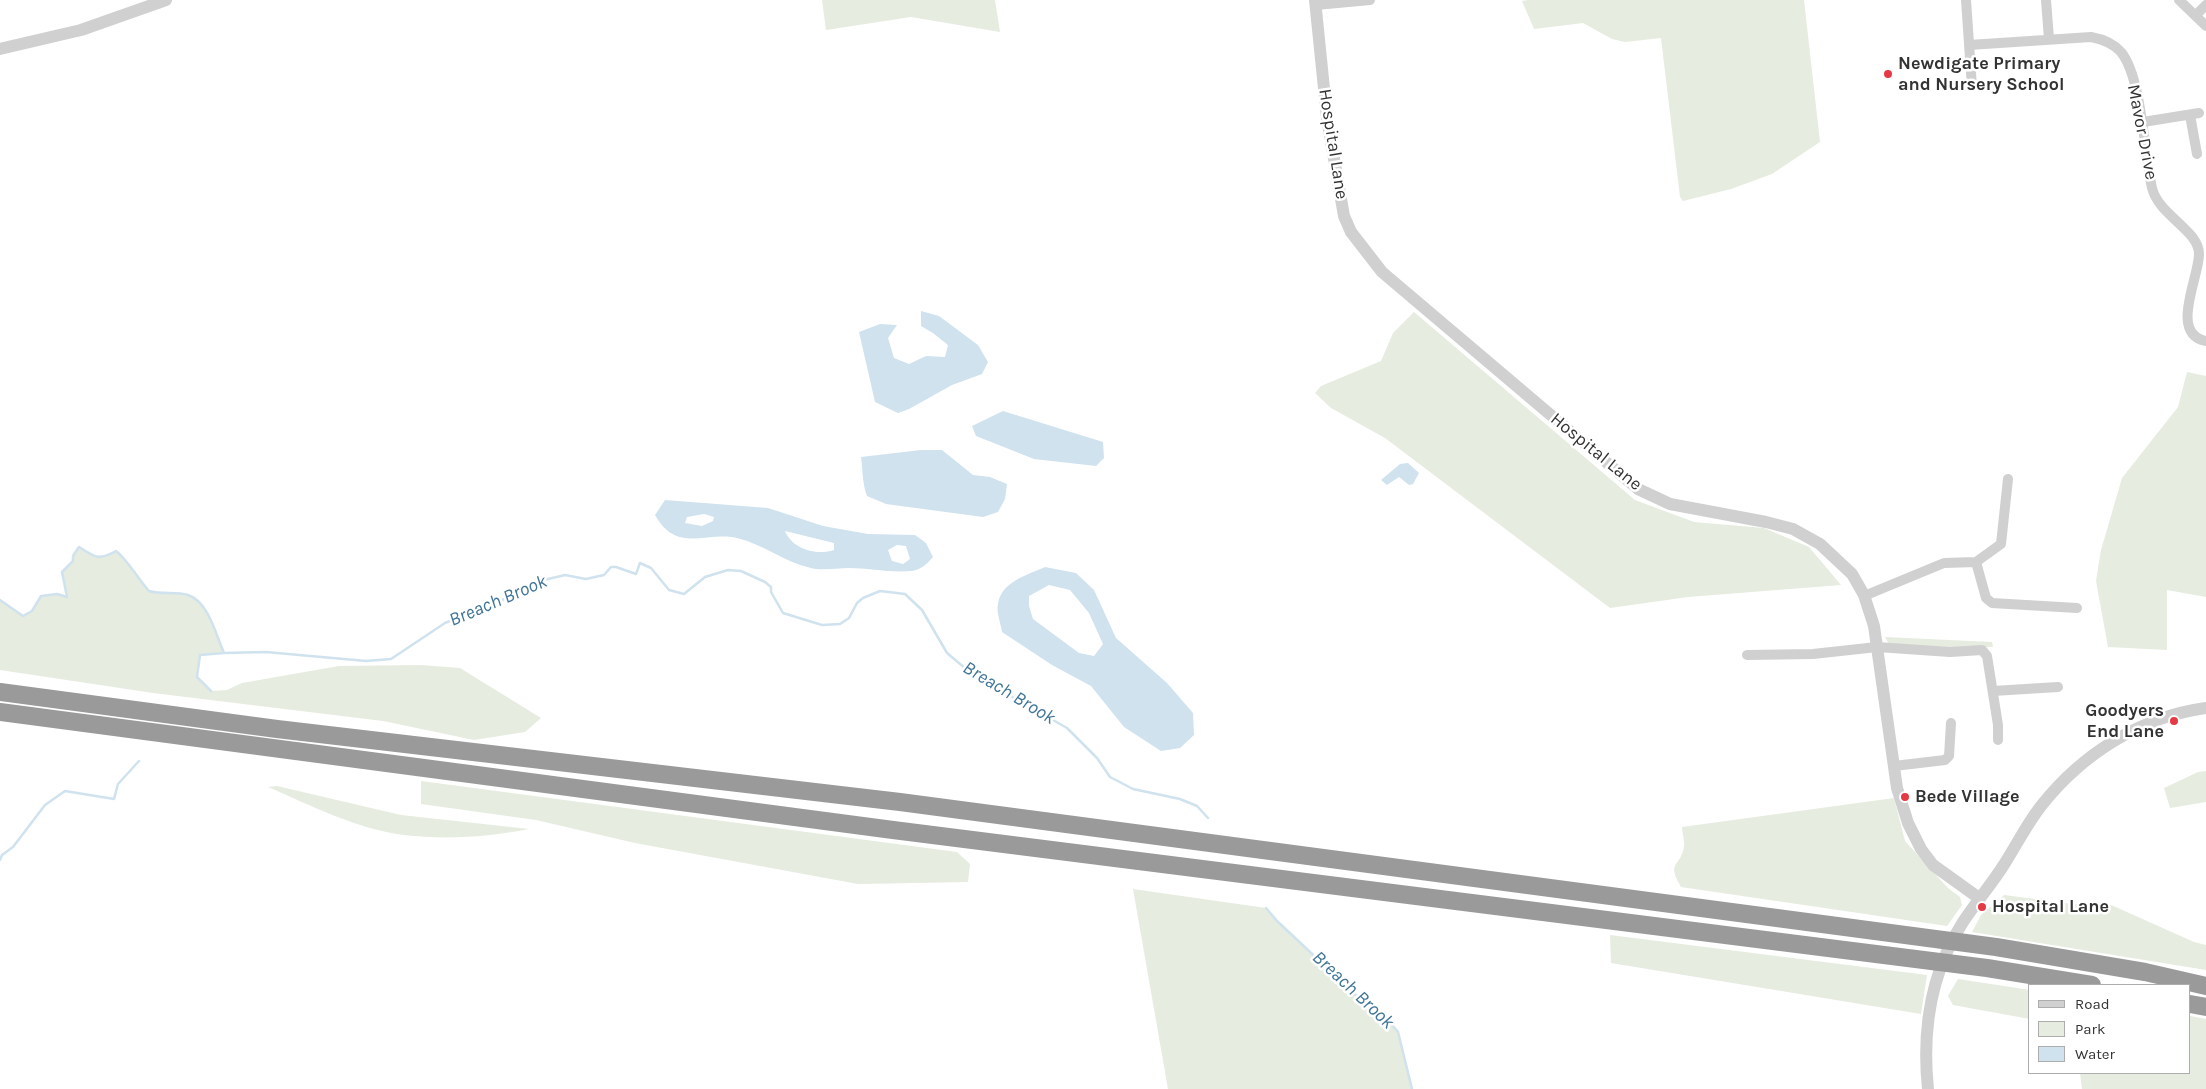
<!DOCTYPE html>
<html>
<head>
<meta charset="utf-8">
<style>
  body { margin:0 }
  #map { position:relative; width:2206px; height:1089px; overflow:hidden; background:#fff; font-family:Karla,sans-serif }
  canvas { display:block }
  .legend { position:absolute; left:2028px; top:984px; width:162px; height:90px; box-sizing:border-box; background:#fff; border:1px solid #adadad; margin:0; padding:6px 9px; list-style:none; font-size:15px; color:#333 }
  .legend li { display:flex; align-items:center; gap:10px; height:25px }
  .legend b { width:25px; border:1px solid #adadad }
</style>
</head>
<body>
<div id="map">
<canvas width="2206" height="1089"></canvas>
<ul class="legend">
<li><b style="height:6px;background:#d0d0d0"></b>Road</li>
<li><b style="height:14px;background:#e6ecdf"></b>Park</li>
<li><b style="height:14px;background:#cfe2ee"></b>Water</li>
</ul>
</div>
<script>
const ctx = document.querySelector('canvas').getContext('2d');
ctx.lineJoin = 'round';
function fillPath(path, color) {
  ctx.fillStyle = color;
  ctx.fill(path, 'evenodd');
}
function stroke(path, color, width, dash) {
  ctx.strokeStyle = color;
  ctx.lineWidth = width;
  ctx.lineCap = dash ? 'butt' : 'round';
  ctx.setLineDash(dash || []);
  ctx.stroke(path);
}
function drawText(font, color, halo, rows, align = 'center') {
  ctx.font = font + ' Karla,sans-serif';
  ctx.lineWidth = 5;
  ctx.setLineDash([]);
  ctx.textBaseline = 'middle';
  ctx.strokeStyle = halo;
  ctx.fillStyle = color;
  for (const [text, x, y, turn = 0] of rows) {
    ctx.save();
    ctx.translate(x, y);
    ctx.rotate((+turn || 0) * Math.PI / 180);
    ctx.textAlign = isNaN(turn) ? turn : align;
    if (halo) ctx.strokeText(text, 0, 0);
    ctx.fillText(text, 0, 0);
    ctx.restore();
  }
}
fillPath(new Path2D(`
  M822 0H995L1000 32 911 17 826 30Z
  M1528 0H1804L1820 142 1772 174 1731 189 1683 201 1680 197 1661 38 1625 42 1612 39 1583 23 1534 29 1522 1Z
  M1414 312 1635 500 1694 522 1764 528 1809 547 1841 585 1688 597 1610 608 1385 438 1331 408 1315 393 1321 386 1381 361 1393 333Z
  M2187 372 2206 376V597L2167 590V650L2108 647 2096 581 2101 550 2122 478 2178 407Z
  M79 547C95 557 98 561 116 551 127 559 138 579 149 591 162 595 175 592 188 595 206 599 217 638 224 653L200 655 197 677 211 691 227 690 242 683 339 666 421 665 460 668 541 718 525 732 474 740 383 721 153 693 0 670V600L23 615 32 611 41 596 57 594 67 597 62 572 73 561V556Z
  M1885 637 1992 642 1993 647 1961 648 1889 644Z
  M2206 771V802L2170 808 2164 788 2198 772Z
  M421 781 957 852 970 864 968 882 858 884 635 843 536 820 421 804Z
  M277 786 401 815 529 829C488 837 446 840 404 835 357 829 312 806 268 787Z
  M1894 798 1905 841 1948 888 1960 897 1962 905 1947 926 1681 887C1666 861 1680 868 1684 847 1685 841 1682 833 1682 827Z
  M1133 889 1266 908 1277 921 1370 1008 1388 1020 1398 1032 1412 1089H1168Z
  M2004 895 2081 905 2109 904 2194 942 2206 945V970L1972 932 1981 915Z
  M1610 935 1927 975 1921 1014 1611 963Z
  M1958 979 2030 990V1019L1953 1005 1948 996Z
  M2190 1016 2206 1019V1089H2082L2080 1073H2190Z`), '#e6ecdf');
fillPath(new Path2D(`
  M921 311 939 316 978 345 988 362 982 374 952 385 909 409 898 413 875 402 859 332 880 324 897 325 888 338 894 358 909 364 926 356 945 357 948 345 933 333 921 326Z
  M1003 411 1103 442 1104 458 1096 466 1034 459 976 436 972 426Z
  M921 450H942L973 475 990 477 1007 484 1005 499 998 512 983 517 886 504 867 496C862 482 863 471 861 457Z
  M1408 463 1419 473 1413 484 1409 485 1399 477 1387 485 1381 480 1400 464Z
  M665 500 768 508 823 526 868 534 915 535 926 543 933 557C926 565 920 570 911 571 890 573 869 568 849 568 837 568 822 571 811 568 784 562 763 544 737 538 705 531 677 554 655 515ZM704 514 714 517 713 521 702 526 685 523 687 517ZM785 531 834 543V550C817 556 792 549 785 531ZM897 545 906 546 910 559 903 564 892 561 888 550Z
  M1045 567 1076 573 1094 590 1116 638 1167 683 1193 713 1194 735 1180 748 1161 751 1124 727 1091 686 1052 665 1002 632C1001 624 996 612 998 604 1001 582 1027 575 1045 567ZM1049 585 1070 590 1089 613 1103 644 1094 656 1079 653 1033 619 1029 606V596Z`), '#cfe2ee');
stroke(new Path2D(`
  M0 600 23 616 32 611 41 596 57 594 67 597 62 572 73 561V556L79 547C95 557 98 561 116 551 127 559 138 579 149 591 162 595 176 591 188 595 208 601 216 635 224 653L266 652 366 661 391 659 445 623 527 590 544 580 565 575 586 579 604 575 611 567H616L636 574 640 563 651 568 669 590 684 594 705 577 728 570 741 571 765 582 771 587V592L783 613 822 625 840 624 849 618 857 603 863 598 880 591 905 594 922 610 947 653 972 674 1067 728 1097 758 1110 777 1133 789 1180 799 1197 806 1208 818
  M211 691 197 677 200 655 224 653
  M0 860 2 855 13 847 45 805 65 791 114 799 118 784 139 761
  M1266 908 1277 921 1370 1008 1388 1020 1398 1032 1412 1089`), '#cfe2ee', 2.5);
stroke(new Path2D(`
  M1966 0 1972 87
  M2046 0 2049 39
  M2179 0 2206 26
  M1316 5 1370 0
  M2196 15 2206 5
  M1969 45 2091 37C2102 39 2113 43 2121 52 2142 78 2144 153 2152 188 2159 216 2199 230 2199 254 2199 278 2169 334 2206 341
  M2190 115 2197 154
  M2143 122 2199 113
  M1976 562 1986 598 1992 603 2077 608
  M1864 596 1944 563 1976 562 2001 544 2008 479
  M1747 655 1813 654 1877 647 1950 652 1982 650 1987 656 1998 725V740
  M1993 691 2058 687
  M1894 766 1945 760 1949 756 1951 723`), '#d0d0d0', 10);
stroke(new Path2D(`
  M1315 0 1327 118 1344 216 1351 232 1382 272 1638 489 1670 504 1766 522 1793 529 1820 544 1852 574 1864 595 1874 626 1897 788 1908 823 1921 849 1933 865 1979 898
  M0 49 81 30 166 0
  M1928 1089C1922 1031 1931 972 1963 922 1976 902 1992 884 2005 863 2017 844 2027 824 2041 806 2082 754 2140 717 2206 708`), '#d0d0d0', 12);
stroke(new Path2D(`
  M0 692 277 729 900 802 1996 947 2145 972 2206 986
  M0 712 893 830 1987 968 2092 985
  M2190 1004 2206 1007`), '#9a9a9a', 18);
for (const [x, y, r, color] of [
  [1888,74,5,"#e63946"],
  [2174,721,5,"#e63946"],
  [1905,797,5,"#e63946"],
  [1982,907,5,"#e63946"]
]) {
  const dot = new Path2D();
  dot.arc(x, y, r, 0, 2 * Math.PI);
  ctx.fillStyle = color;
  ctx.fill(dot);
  stroke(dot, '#fff', 2);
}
drawText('bold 18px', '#333', '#fff', [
  ["Newdigate Primary",1898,64],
  ["and Nursery School",1898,85],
  ["Goodyers",2164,711,"right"],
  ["End Lane",2164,732,"right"],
  ["Bede Village",1915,797],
  ["Hospital Lane",1992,907]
], 'left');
drawText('18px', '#333', '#fff', [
  ["Mavor Drive",2142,132,79],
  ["Hospital Lane",1333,144,81],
  ["Hospital Lane",1596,452,39]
]);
drawText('italic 19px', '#3f7597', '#fff', [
  ["Breach Brook",498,601,-23],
  ["Breach Brook",1009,693,31],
  ["Breach Brook",1353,990,43]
]);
</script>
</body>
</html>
